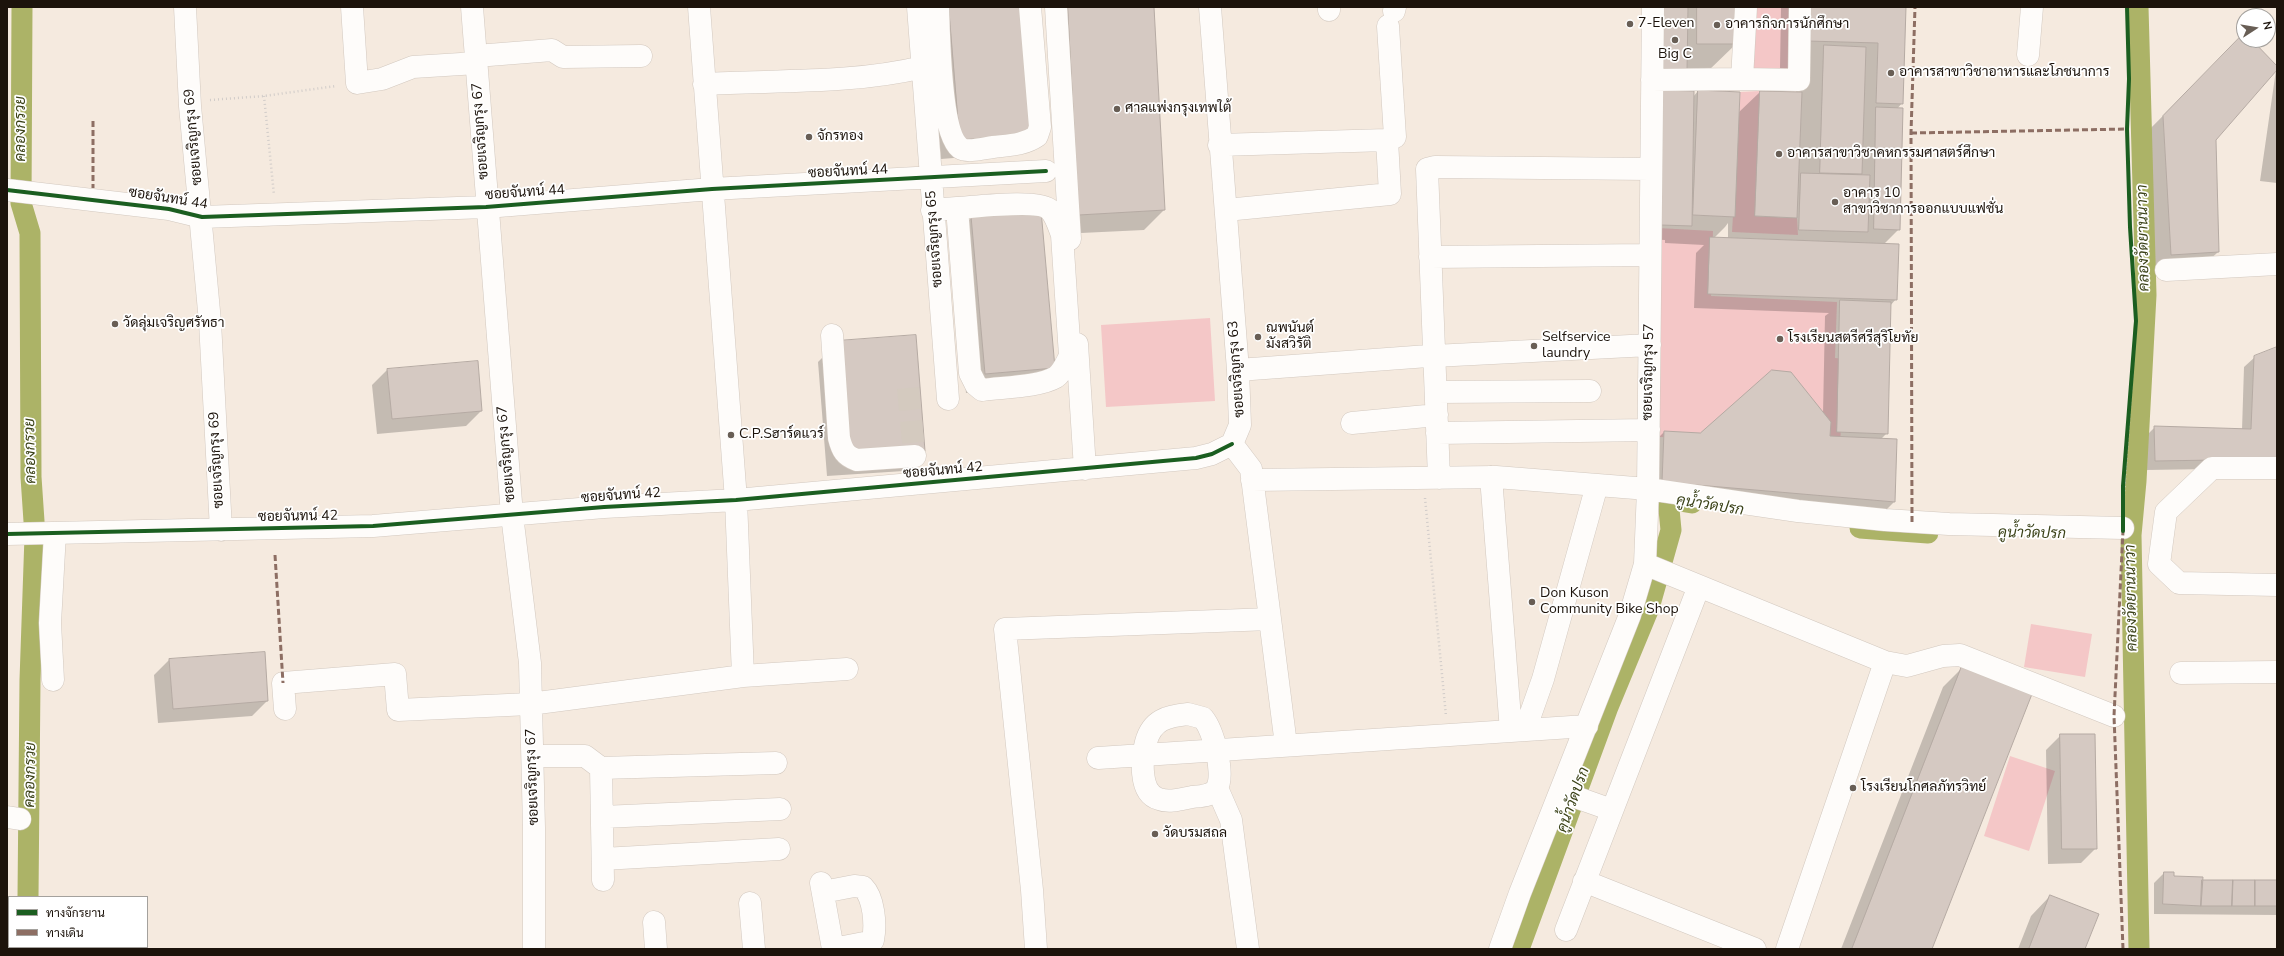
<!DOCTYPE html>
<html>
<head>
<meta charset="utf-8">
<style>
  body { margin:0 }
  #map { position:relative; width:2284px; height:956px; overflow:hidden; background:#f5eadf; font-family:"Nunito Sans",Sarabun,sans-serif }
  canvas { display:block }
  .frame { position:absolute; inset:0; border:8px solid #1c130b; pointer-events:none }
  .legend { position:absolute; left:8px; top:896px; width:140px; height:52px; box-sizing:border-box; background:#fff; border:1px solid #a4a19d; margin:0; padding:5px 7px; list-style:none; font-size:12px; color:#1c130b }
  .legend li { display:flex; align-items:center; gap:8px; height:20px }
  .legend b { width:20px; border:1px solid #a4a19d }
  .north { position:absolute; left:2236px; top:8px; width:40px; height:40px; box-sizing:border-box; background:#fff; border:1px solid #a4a19d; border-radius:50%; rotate:78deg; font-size:11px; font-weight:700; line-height:16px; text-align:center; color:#1c130b }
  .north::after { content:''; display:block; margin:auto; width:14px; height:18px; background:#685e55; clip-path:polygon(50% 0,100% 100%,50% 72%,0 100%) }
</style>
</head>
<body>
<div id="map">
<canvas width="2284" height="956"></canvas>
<div class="frame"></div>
<ul class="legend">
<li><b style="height:5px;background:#1b5e20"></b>ทางจักรยาน</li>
<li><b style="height:5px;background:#8d6e63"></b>ทางเดิน</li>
</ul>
<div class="north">N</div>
</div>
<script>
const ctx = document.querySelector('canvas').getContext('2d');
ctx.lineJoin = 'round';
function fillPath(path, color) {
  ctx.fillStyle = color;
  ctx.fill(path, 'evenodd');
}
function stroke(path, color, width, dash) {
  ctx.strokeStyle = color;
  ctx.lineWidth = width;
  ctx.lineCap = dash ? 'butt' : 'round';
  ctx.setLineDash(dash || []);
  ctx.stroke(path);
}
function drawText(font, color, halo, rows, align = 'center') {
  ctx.font = font + ' "Nunito Sans",Sarabun,sans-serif';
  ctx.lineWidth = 3.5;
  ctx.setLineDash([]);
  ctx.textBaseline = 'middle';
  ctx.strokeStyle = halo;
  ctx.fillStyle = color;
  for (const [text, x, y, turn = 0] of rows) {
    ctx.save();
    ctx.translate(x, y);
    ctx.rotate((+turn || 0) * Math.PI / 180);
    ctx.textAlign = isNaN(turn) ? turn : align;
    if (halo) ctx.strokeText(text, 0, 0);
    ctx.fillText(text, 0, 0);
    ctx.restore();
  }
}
fillPath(new Path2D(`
  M1752 7H1796L1795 75 1749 73Z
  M1760 91 1755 216 1797 218 1798 235 1732 232 1740 92Z
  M1658 228 1713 231 1711 296 1837 302 1835 358 1846 359 1840 443 1659 437Z
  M1210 318 1215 401 1106 407 1101 325Z
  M2031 624 2092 634 2085 677 2024 667Z
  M2010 756 2055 771 2029 851 1984 836Z`), '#f4c7c7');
fillPath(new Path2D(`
  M927 7H1025L1016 153 941 159Z
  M1048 7H1153L1164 210 1144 230 1060 234Z
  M1648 7H1736V44L1707 72H1687Z
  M1781 7H1905L1902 103 1897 109 1899 229 1884 244 1896 299 1890 306 1887 433 1881 439 1896 440 1894 502 1879 517 1648 496 1649 447 1664 432 1700 434 1823 414 1825 316 1829 313 1694 308 1696 253 1704 245 1665 243V240L1645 239 1693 97 1698 91 1738 113 1760 92 1796 93 1797 75 1802 69 1780 68ZM1728 223V239H1713L1725 227Z
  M2244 34V40H2251L2277 67V65V183L2260 181 2276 70 2215 139 2218 252 2198 271 2152 275 2143 136Z
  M972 217 1054 367 1034 387 966 393 952 237Z
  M838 342 924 451 904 471 827 476 818 362Z
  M2277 348V468L2146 470 2145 437 2155 427 2242 430 2244 367 2255 357Z
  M477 362 481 411 466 426 377 434 372 385 387 370Z
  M264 653 267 701 252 716 158 723 154 675 169 660Z
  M1963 667 1931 949H1841L1943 687Z
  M2061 735 2096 848 2081 863 2048 864 2046 750Z
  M2164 873 2173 877 2201 881 2277 880V915L2154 914V883Z
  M2050 896 2084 949H2018L2031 916Z`), '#0003');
stroke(new Path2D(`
  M22 7 21 203 30 233 31 477 35 536 30 680 28 897
  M2138 7 2146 295 2136 481 2131 535 2139 949
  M1860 528 1928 533
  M29 947V949
  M1519 949 1608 707 1649 608 1671 530 1668 499 1692 503`), '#acb367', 21);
const building = new Path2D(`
  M949 7H1026L1036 134 960 140Z
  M1068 7H1154L1165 210 1079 215Z
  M1662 7H1688L1687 72H1662Z
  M1697 7H1737V44H1697Z
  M1808 7H1906L1903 104 1876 103 1878 43 1807 41Z
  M2244 33V40H2252L2277 66V70L2216 140 2219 252 2171 255 2163 116Z
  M1824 45 1866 47 1862 174 1820 173Z
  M1662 90 1694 91 1692 226 1660 225Z
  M1698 90 1740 92 1735 217 1693 215Z
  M1760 91 1802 92 1797 218 1755 216Z
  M1876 107 1903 108 1900 230 1874 229Z
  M1801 173 1870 175 1868 232 1799 230Z
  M1041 210 1055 368 985 374 971 216Z
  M1710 237 1899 244 1897 300 1708 294Z
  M1840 300 1891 302 1888 434 1837 432Z
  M916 335 925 451 846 457 837 341Z
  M2277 347V459L2155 461 2154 426 2251 429 2254 356Z
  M478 361 482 411 392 419 387 369Z
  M1772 370 1791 372 1831 422 1830 436 1897 439 1895 502 1662 482 1664 431 1700 433Z
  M265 652 268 701 173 709 169 659Z
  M1962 666 2032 694 1932 949H1852Z
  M2060 734H2095L2097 849H2062Z
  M2164 872H2174V876L2203 877 2201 906 2163 904Z
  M2202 880H2233L2232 906H2201Z
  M2233 880H2255V906H2232Z
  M2255 880H2277V906H2255Z
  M2050 895 2099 914 2085 949H2029Z`);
fillPath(building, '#d5c9c2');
stroke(building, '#b5aaa3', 1);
stroke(new Path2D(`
  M908 388 914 452`), '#d4cabf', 22, [22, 11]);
const minor = new Path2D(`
  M185 7 190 106 210 322 221 530
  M352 7 357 83 382 79 413 67 477 63
  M472 7 512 515 530 663 534 828V949
  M699 7 736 500 743 676
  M918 7 948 399
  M938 7C939 33 940 133 960 148 968 153 984 148 993 147 1009 145 1024 145 1037 136L1040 127 1030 7
  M1056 7 1070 239
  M1210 7 1238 370 1240 425 1232 444
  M1329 7V10
  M1394 11 1395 7
  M2028 55 2032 7
  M476 56 552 50 563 57 641 56
  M1742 79 1799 80 1800 7
  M1652 80 1742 79 1746 7
  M704 84C777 80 852 84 923 67
  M1219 145 1387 140 1395 137 1388 26
  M7 190 169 209 202 217 486 207 712 189 1046 171
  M932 210 957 208 970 373 976 385 982 390C1002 387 1039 387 1056 377 1063 372 1066 363 1070 356L1062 235C1059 227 1056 216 1050 210 1039 199 975 207 957 208
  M1226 210 1390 194 1387 140
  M1430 257 1650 255
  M2166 270 2277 264
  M832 335 839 438C842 450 845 456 857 460L915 456
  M1077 344 1085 469
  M1434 356 1650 345
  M1238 370 1428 356
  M1436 392 1590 391
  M1352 423 1437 415
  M1437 433 1649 430
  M1232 444 1251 469 1286 745
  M2277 468H2212L2166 512 2159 564 2179 583 2277 585
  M1491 477 1511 731
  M1439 478 1427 169 1435 167 1650 169
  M1252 480 1496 477 1648 489 1798 511 1885 520 1949 524 2123 528
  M7 534 373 526 604 507 736 500 1196 458 1212 454 1232 444
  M1645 564 1885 662 1907 666 1943 656 1960 655 2114 716
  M2181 673 2277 672
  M53 680 50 623 55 533
  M285 709 283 683 395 674 398 710 530 704 743 676 847 669
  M1188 714 1203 718C1213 730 1225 773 1217 788 1212 796 1201 796 1192 797 1182 799 1169 803 1159 799 1138 793 1142 757 1146 742 1152 720 1167 716 1188 714Z
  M1525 730 1543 679 1597 485
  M533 756H585L601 768 603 880
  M1098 758 1587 726
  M601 768 776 763
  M1217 788 1231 820 1248 949
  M1561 792 1612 810
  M7 817 20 819
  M603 817 780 809
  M603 859 779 849
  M1584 881 1755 949
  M821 883 833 949
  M823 892 854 886 863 887C874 898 876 924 873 940L869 942 833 949
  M750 903 754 949
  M654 922 656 949
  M1566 930 1699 586
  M1036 949 1032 890 1005 629 1270 619
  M1500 949 1520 893 1630 615 1645 564 1648 489 1653 7
  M1787 949 1885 662`);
stroke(minor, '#d2c8bf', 23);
stroke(new Path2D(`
  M264 96 274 195
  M210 100 264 96 336 86
  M1425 498 1446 716
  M2123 507 2136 321 2130 227 2127 129 2129 79 2127 7`), '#d1ccc9', 2.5, [1, 3]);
stroke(minor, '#fefcfa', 22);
stroke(new Path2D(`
  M93 121V188
  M1911 133 2127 129
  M1912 522 1911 133 1915 7
  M275 555 283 683
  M2123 949 2114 716 2123 531`), '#8d6e63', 3, [6, 3]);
stroke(new Path2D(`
  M7 190 169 209 202 217 486 207 712 189 1046 171
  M2123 531V486L2136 321 2130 227 2127 129 2129 79 2127 7
  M7 534 373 526 604 507 736 500 1196 458 1212 454 1232 444`), '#1b5e20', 4);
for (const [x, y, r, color] of [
  [1630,24,4,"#685e55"],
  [1717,25,4,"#685e55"],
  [1675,40,4,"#685e55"],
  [1891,73,4,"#685e55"],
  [1117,109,4,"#685e55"],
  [809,137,4,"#685e55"],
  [1779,154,4,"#685e55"],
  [1835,202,4,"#685e55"],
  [115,324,4,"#685e55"],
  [1258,337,4,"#685e55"],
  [1780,339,4,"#685e55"],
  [1534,346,4,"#685e55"],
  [731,435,4,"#685e55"],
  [1532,602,4,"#685e55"],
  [1853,788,4,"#685e55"],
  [1155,834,4,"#685e55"]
]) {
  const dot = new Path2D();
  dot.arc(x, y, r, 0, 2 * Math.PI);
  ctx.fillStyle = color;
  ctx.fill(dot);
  stroke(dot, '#fff', 1.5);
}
drawText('14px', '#1c130b', '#fff', [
  ["7-Eleven",1638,24],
  ["อาคารกิจการนักศึกษา",1725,25],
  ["Big C",1675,55,"center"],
  ["อาคารสาขาวิชาอาหารและโภชนาการ",1899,73],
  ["ศาลแพ่งกรุงเทพใต้",1125,109],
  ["จักรทอง",817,137],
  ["อาคารสาขาวิชาคหกรรมศาสตร์ศึกษา",1787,154],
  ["อาคาร 10",1843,194],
  ["สาขาวิชาการออกแบบแฟชั่น",1843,210],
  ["วัดลุ่มเจริญศรัทธา",123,324],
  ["ณพนันต์",1266,329],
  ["มังสวิรัติ",1266,345],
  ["Selfservice",1542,338],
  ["laundry",1542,354],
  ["โรงเรียนสตรีศรีสุริโยทัย",1788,339],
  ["C.P.Sฮาร์ดแวร์",739,435],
  ["Don Kuson",1540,594],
  ["Community Bike Shop",1540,610],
  ["โรงเรียนโกศลภัทรวิทย์",1861,788],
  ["วัดบรมสถล",1163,834]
], 'left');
drawText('14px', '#1c130b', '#fff', [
  ["ซอยเจริญกรุง 67",481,131,-94],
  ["ซอยเจริญกรุง 69",194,137,-95],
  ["ซอยจันทน์ 44",848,172,-3],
  ["ซอยจันทน์ 44",525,193,-4],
  ["ซอยจันทน์ 44",168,199,9],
  ["ซอยเจริญกรุง 65",935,239,-94],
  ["ซอยเจริญกรุง 63",1237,369,-94],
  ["ซอยเจริญกรุง 57",1649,372,-89],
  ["ซอยเจริญกรุง 67",507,454,-95],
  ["ซอยเจริญกรุง 69",217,460,-93],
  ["ซอยจันทน์ 42",943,471,-5],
  ["ซอยจันทน์ 42",621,496,-4],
  ["ซอยจันทน์ 42",298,517,-1],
  ["ซอยเจริญกรุง 67",533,777,-92]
]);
drawText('italic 15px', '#3b4218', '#fff', [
  ["คลองกรวย",21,129,-90],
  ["คลองวัดยานนาวา",2144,238,-91],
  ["คลองกรวย",31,451,-91],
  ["คูน้ำวัดปรก",1710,506,9],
  ["คูน้ำวัดปรก",2032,534,1],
  ["คลองวัดยานนาวา",2132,598,-91],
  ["คลองกรวย",31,775,-89],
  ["คูน้ำวัดปรก",1574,800,-70]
]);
</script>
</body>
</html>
